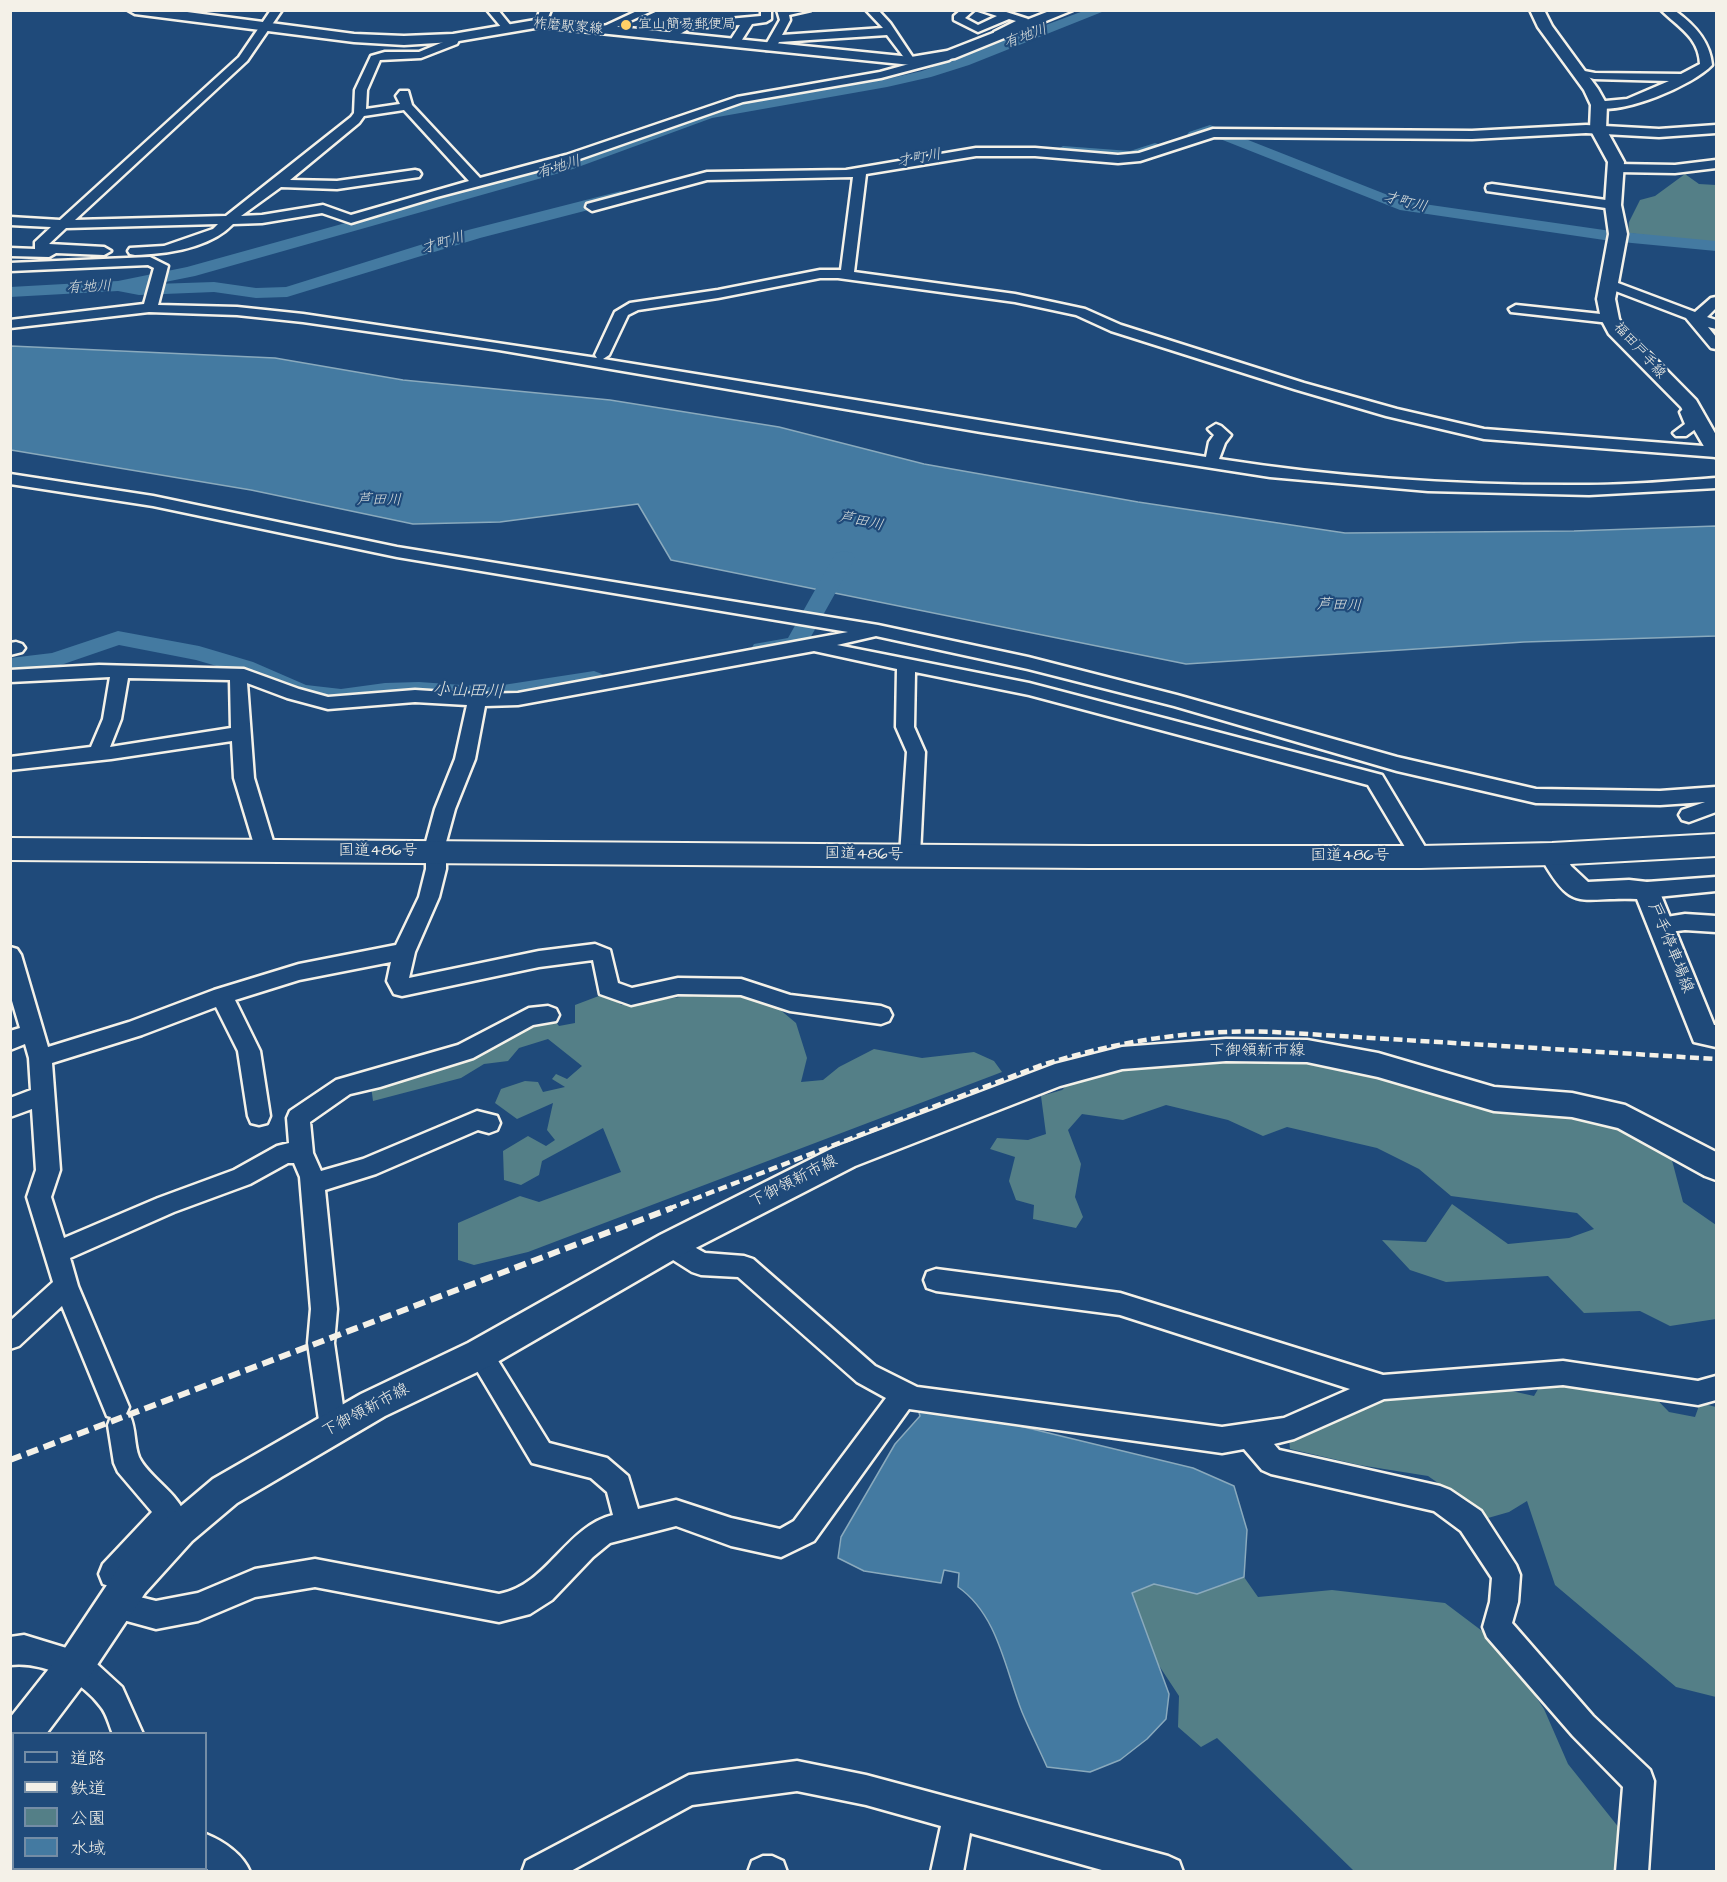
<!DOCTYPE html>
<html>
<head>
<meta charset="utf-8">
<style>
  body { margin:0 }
  #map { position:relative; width:1727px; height:1882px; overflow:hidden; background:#1f4a7a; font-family:"Architects Daughter","Klee One",sans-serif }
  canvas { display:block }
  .frame { position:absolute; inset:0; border:12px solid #f4f1e8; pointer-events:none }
  .legend { position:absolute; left:12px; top:1732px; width:195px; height:138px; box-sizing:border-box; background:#1f4a7a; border:2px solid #748da6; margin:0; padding:8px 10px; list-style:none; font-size:18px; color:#f4f1e8 }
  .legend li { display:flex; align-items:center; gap:12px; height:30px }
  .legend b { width:30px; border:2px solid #748da6 }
</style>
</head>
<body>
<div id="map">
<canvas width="1727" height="1882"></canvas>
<div class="frame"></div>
<ul class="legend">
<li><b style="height:8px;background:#1f4a7a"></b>道路</li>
<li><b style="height:8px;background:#f4f1e8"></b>鉄道</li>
<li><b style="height:16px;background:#547f87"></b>公園</li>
<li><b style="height:16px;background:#447aa1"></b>水域</li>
</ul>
</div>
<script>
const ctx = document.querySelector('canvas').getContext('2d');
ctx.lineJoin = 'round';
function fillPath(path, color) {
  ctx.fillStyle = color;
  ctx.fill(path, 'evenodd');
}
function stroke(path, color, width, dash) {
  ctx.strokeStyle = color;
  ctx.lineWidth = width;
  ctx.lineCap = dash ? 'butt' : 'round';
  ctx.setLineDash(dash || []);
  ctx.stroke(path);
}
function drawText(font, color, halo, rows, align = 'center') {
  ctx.font = font + ' "Architects Daughter","Klee One",sans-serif';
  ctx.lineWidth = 4.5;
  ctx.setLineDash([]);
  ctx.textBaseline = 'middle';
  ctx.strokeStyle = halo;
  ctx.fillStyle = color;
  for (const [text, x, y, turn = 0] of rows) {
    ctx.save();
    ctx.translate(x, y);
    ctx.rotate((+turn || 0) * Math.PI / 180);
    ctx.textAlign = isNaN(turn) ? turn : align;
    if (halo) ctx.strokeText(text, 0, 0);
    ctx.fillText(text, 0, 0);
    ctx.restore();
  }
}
fillPath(new Path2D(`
  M1685 174 1699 184 1716 185V240L1713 243 1628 233 1629 222 1640 200 1655 196Z
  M733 990 766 998 796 1023 807 1058 801 1082 823 1080 839 1067 874 1049 922 1058 974 1052 994 1061 1002 1072 528 1252 474 1265 458 1260V1223L520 1196 539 1202 621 1172 603 1128 542 1161 539 1175 521 1185 504 1180 503 1151 528 1136 546 1146 555 1140 547 1130 553 1103 517 1119 495 1103 501 1089 525 1081 538 1082 543 1092 565 1087 552 1079 556 1074 567 1079 582 1066 548 1039 519 1048 508 1061 484 1064 461 1078 373 1101 371 1086 525 1024 553 1018 559 1026 575 1023V1005L612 991 621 1005Z
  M1229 1059H1324L1608 1118 1669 1149 1683 1202 1716 1225V1319L1670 1326 1640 1311 1584 1313 1548 1276 1446 1282 1410 1270 1382 1240 1426 1242 1452 1204 1508 1244 1569 1238 1594 1229 1577 1213 1451 1196 1419 1169 1377 1148 1287 1127 1263 1136 1228 1120 1166 1105 1123 1120 1082 1114 1068 1130 1081 1164 1075 1197 1083 1217 1076 1228 1033 1219 1034 1205 1016 1200 1009 1181 1015 1157 990 1149 997 1138 1028 1140 1046 1134 1041 1096 1062 1090 1079 1074 1102 1073 1164 1063Z
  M1548 1372 1642 1384 1669 1412 1695 1417 1700 1403 1716 1407V1697L1676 1687 1555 1585 1527 1501 1509 1512 1488 1518 1428 1476 1359 1465 1290 1449 1287 1420 1458 1379 1534 1396Z
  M1244 1577 1258 1597 1332 1590 1445 1603 1502 1646 1544 1709 1568 1764 1628 1839 1627 1871H1354L1217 1738 1201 1747 1178 1727 1179 1696 1156 1661 1132 1593 1154 1584 1197 1594Z`), '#547f87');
const water = new Path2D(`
  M11 346 275 358 403 380 610 400 779 427 924 464 1138 502 1345 533 1574 531 1716 526V636L1524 642 1186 664 671 560 638 504 500 522 413 524 251 490 11 450Z
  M933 1405 1193 1468 1234 1486 1247 1530 1244 1577 1197 1594 1154 1584 1132 1593 1169 1694 1166 1719 1147 1739 1120 1760 1090 1772 1047 1767C1039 1749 1030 1731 1022 1712 1005 1669 998 1615 958 1587L959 1573 944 1570 941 1583 864 1571 838 1558 841 1537 895 1444 920 1416 918 1409Z`);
fillPath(water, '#447aa1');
stroke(water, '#8aaabd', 1.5);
fillPath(new Path2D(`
  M1086 10H1107L969 65 931 77 887 87 712 118 570 170 195 276 155 284 214 282 256 288 286 287 468 230 621 191 629 196 627 200 480 238 287 297 256 298 214 292 139 295 118 291 10 297V287L118 281 187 267 558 164 702 112 741 102 887 79 922 71Z
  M1210 125 1403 201 1611 231 1716 241V251L1611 241 1400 210 1210 135 1195 140 1187 135 1189 132Z
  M1155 143 1161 145 1163 148 1161 151 1131 161 1063 156 1055 151 1063 146 1130 151Z
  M844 551 852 553 855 558 804 649 762 656 754 654 751 649 754 644 788 638 833 558 836 553Z
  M118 631 199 646 253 662 306 685 341 689 385 683 419 682 490 687 594 671 602 674 606 679 602 684 594 687 490 703 419 698 385 699 341 705 294 697 237 672 196 660 119 645 55 667 10 673V658L52 653Z`), '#447aa1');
const minor = new Path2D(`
  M271 10H282L247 61 75 220 226 216 351 117 354 113 355 90 371 56 385 52H419L448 40 450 36 454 35 460 38 457 44 421 58 380 60 367 90 366 109 400 104 396 96 400 91H408L412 105 480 178 566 155 737 97 880 72 909 64 887 35 779 42 774 50H766L764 48 780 20 777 10H811L789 15 790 20 782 35 883 28 866 10H878L890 23 916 62 950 52 956 55 949 60 881 78 743 102 574 161 437 197 351 223 322 213 262 223 233 224C210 248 168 254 135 255L130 254 128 251 130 248 164 246 213 229 218 224 66 228 49 244 104 247 111 251 104 255 56 253 49 257 10 256V248L35 249V242L51 227 10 225V217L60 220 239 57ZM404 110 469 181 351 215 323 205 262 215 241 216 281 187 337 189 419 177 421 174 419 171 415 170 337 181 290 180 359 123 364 116Z
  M487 10H498L511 26 510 28H502Z
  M540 10H551L546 23 541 26 536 23Z
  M639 10H654L606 32 602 33 596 30Z
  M761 10H771V19L766 22 752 24 738 46H730L728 44 740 25 690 28 670 40 664 37 678 25 685 23 761 16Z
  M961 10H974L965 18 978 25 997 16 979 10H1000L1028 19 1026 24 998 37 994 36V32L1016 21 1009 19 978 32 954 20V16Z
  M1661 10H1674C1694 24 1710 41 1712 65 1692 86 1624 114 1595 108V102L1627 99 1669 81 1594 79 1574 73V69L1595 73 1681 74 1700 64C1699 37 1678 27 1661 10Z
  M1586 125 1659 129 1716 125V133L1659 137 1586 133 1472 139 1214 137 1140 161 1118 163 1035 156H976L866 174 854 272 1015 294 1085 309 1121 325 1304 383 1397 409 1484 429 1716 447V457L1484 439 1386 416 1294 389 1111 331 1076 315 1015 302 838 278H820L718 298 638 310 628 315 609 355 603 359 1206 457 1209 442 1214 435 1208 429 1216 424 1221 426 1231 435 1225 443 1219 459C1340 478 1465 486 1588 485 1631 485 1674 481 1716 478V488L1589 495 1428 491 1270 477 981 432 499 350 303 322 237 315 149 312 10 328V320L144 304 154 268 148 265 10 271V263L150 257 168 266 158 305 237 307 303 314 597 358 595 355 615 312 630 303 718 290 820 270H841L853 177 707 180 592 211 586 207 587 204 707 172 846 170 976 148H1035L1118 155 1139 153 1213 129 1472 131Z
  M1716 160V168L1675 173 1617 172 1611 168 1617 164 1675 165Z
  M1492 184 1613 201 1619 205 1613 209 1487 191 1486 188 1487 185Z
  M1610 280 1695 312 1711 298 1716 297V308L1707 317 1716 320V329L1708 327 1716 337V349L1711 348 1686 318 1605 287 1603 284 1605 281Z
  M1516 305 1610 315 1617 319 1610 323 1511 312 1509 309Z
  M1694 406 1702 411 1697 415 1701 425 1686 436H1676L1673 433 1685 424 1680 412 1683 409Z
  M10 474 153 496 397 547 878 625 1028 657 1177 695 1397 757 1536 789 1660 791 1716 787V812L1689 822 1682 820 1679 815 1682 810 1705 802 1660 805 1536 803 1397 771 1174 706 1028 669 876 636 837 645 1029 683 1382 775 1431 857 1428 862 1421 864 1414 862 1368 785 1029 695 915 672 914 727 925 752 920 855 917 860 910 862 903 860 900 855 907 752 896 727 897 669 814 651 518 705 485 706 475 759 455 809 446 842V869L439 897 415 952 409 978 539 951 595 944 610 950 618 983 632 988 678 978 741 979 790 995 881 1006 889 1009 892 1015 889 1021 881 1024 790 1011 741 995 678 994 631 1005 600 994 593 960 539 967 402 996 394 994 387 981 391 962 299 980 235 1000 260 1051 270 1116 267 1123 259 1125 251 1123 248 1116 238 1051 216 1007 142 1035 52 1063 60 1170 51 1197 64 1238 158 1198 234 1170 277 1146 289 1143 287 1118 290 1111 336 1080 458 1045 529 1008 548 1006 556 1009 559 1015 556 1021 533 1025 473 1058 380 1087 350 1094 310 1122 313 1153 321 1171 363 1159 477 1111 497 1116 500 1123 497 1130 489 1133 478 1130 376 1174 325 1190 337 1309 334 1343 346 1427 342 1436 333 1439 324 1436 320 1427 308 1343 311 1309 300 1177 294 1163H288L250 1184 174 1212 70 1258 78 1286 129 1407 126 1414 130 1416C136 1429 134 1445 139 1457 148 1476 174 1490 184 1512L180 1521 137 1568 142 1570 146 1580 142 1590 132 1594 103 1584 99 1574 103 1564 152 1512 118 1472 114 1463 108 1425 111 1417 107 1416 62 1306 19 1346 10 1349V1321L53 1282 27 1197 36 1170 32 1109 10 1117V1098L31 1090 29 1058 25 1044 10 1050V1031L20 1028 10 994V947L17 949 21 955 48 1047 129 1022 214 990 299 964 396 945 419 897 426 869V842L435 809 455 759 467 705 415 702 328 709 287 698 247 683 254 778 276 851 273 856 266 858 259 856 256 851 234 778 232 741 111 759 10 770V757L91 747 103 719 110 677 10 682V670L99 665 244 669 299 689 328 697 415 690 477 694 518 693 848 632 397 557 153 506 10 484ZM128 678 230 680 231 728 110 747 121 719Z
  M16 642 22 644 25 648 22 652 10 655V643Z
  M1716 877V891L1647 898 1640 895 1637 890 1640 885 1647 882Z
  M1685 914 1716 916V932L1685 930 1661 933 1654 931 1651 925 1654 919Z
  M671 1234 705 1253 744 1256 753 1259 875 1366 917 1387 1222 1427 1284 1418 1350 1389 1120 1315 936 1291 927 1288 924 1280 927 1272 936 1269 1120 1293 1383 1375 1563 1361 1698 1381 1716 1376V1400L1698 1405 1563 1385 1384 1399 1294 1439 1274 1444 1279 1450 1440 1486 1450 1490 1481 1511 1516 1565 1520 1575 1518 1602 1512 1623 1593 1716 1650 1770 1654 1781 1648 1872H1616L1623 1787 1573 1736 1487 1637 1483 1627 1490 1602 1492 1578 1461 1531 1434 1511 1271 1474 1262 1470 1244 1449 1222 1453 909 1409 814 1541 781 1557 731 1546 676 1526 610 1543 593 1557 552 1600 530 1614 499 1622 315 1587 255 1597 198 1621 156 1629 105 1615 101 1605 105 1595 115 1591 156 1601 198 1593 255 1569 315 1559 499 1594C548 1585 565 1527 613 1515L607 1492 591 1478 532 1463 467 1354 471 1346 480 1342 489 1346 549 1443 607 1458 628 1476 638 1509 676 1500 731 1518 780 1529 794 1521 886 1398 857 1382 738 1277 701 1275 692 1272 662 1253 659 1245 662 1237Z
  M24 1635 86 1654 122 1687 143 1734H113C109 1725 107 1714 101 1707 82 1681 43 1661 10 1665V1637Z
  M797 1761 866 1775 1168 1856 1179 1861 1183 1872H1109L970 1833 963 1872H931L941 1826 866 1805 797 1791 692 1805 569 1872H522L526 1861 689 1775Z
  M206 1834C223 1841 243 1854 250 1872H210L206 1868Z
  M763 1856H772L783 1861 787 1872H748L752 1861Z`);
const major = new Path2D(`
  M128 10H172L354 34 404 36 453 34 541 19 911 57 947 51 1052 10H1073L955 58 911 65 541 27 453 42 404 45 354 42 135 14Z
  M1530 10H1544L1552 26 1598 89 1607 105 1606 129 1624 162 1621 205 1627 234 1615 299 1619 319 1624 327 1696 400 1716 435V457L1709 455 1681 407 1609 334 1601 319 1597 299 1609 234 1605 205 1608 162 1590 129 1591 105 1584 90 1538 27Z
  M1552 845 1561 847 1571 866 1588 882 1629 880 1656 883 1714 1025H1716V1047L1694 1042 1637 899C1578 896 1573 916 1539 854L1543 847Z
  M1226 1039 1307 1040 1378 1053 1494 1087 1572 1093 1625 1105 1716 1152V1180L1705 1176 1618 1128 1572 1117 1494 1111 1378 1077 1307 1062 1226 1061 1122 1069 1060 1086 855 1166 682 1255 492 1365 385 1416 237 1503 192 1541 145 1593 89 1677 46 1734H14V1750L10 1748V1718L63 1651 119 1567 168 1517 213 1479 361 1394 468 1343 660 1235 833 1148 1055 1064 1122 1047Z`);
const highway = new Path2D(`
  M1716 834V856L1552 865 1421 868H1089L10 860V838L1089 846H1421L1552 843Z`);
stroke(minor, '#f4f1e8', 5);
stroke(major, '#f4f1e8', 5);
stroke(highway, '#f4f1e8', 4);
fillPath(minor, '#1f4a7a');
fillPath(major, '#1f4a7a');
fillPath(highway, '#1f4a7a');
stroke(new Path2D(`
  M668 1209 1039 1066C1117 1041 1192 1029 1274 1032L1716 1059`), '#f4f1e8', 4.5, [9, 4.5]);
stroke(new Path2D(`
  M10 1460 672 1208`), '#f4f1e8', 6, [12, 6]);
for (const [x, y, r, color] of [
  [626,25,6,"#ffd166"]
]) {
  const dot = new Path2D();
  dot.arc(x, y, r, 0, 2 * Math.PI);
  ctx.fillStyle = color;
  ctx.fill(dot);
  stroke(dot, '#1f4a7a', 2);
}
drawText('14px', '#f4f1e8', '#1f4a7a', [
  ["宜山簡易郵便局",638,25]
], 'left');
drawText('14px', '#f4f1e8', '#1f4a7a', [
  ["柞磨駅家線",568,27,5],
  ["福田戸手線",1639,351,48]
]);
drawText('italic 15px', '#dadfdd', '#1f4a7a', [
  ["有地川",1026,37,-20],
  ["才町川",919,159,-10],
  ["有地川",559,168,-17],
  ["才町川",1405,203,14],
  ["才町川",443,244,-17],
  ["有地川",89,288,-3],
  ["芦田川",379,501,1],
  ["芦田川",861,522,12],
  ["芦田川",1339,606,2]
]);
drawText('16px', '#f4f1e8', '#1f4a7a', [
  ["国道486号",378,852],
  ["国道486号",864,855,1],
  ["国道486号",1350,857],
  ["戸手停車場線",1670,948,68],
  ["下御領新市線",1257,1052],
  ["下御領新市線",794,1182,-27],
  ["下御領新市線",366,1411,-28]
]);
drawText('italic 18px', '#dadfdd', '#1f4a7a', [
  ["小山田川",468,692,2]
]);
</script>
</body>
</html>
